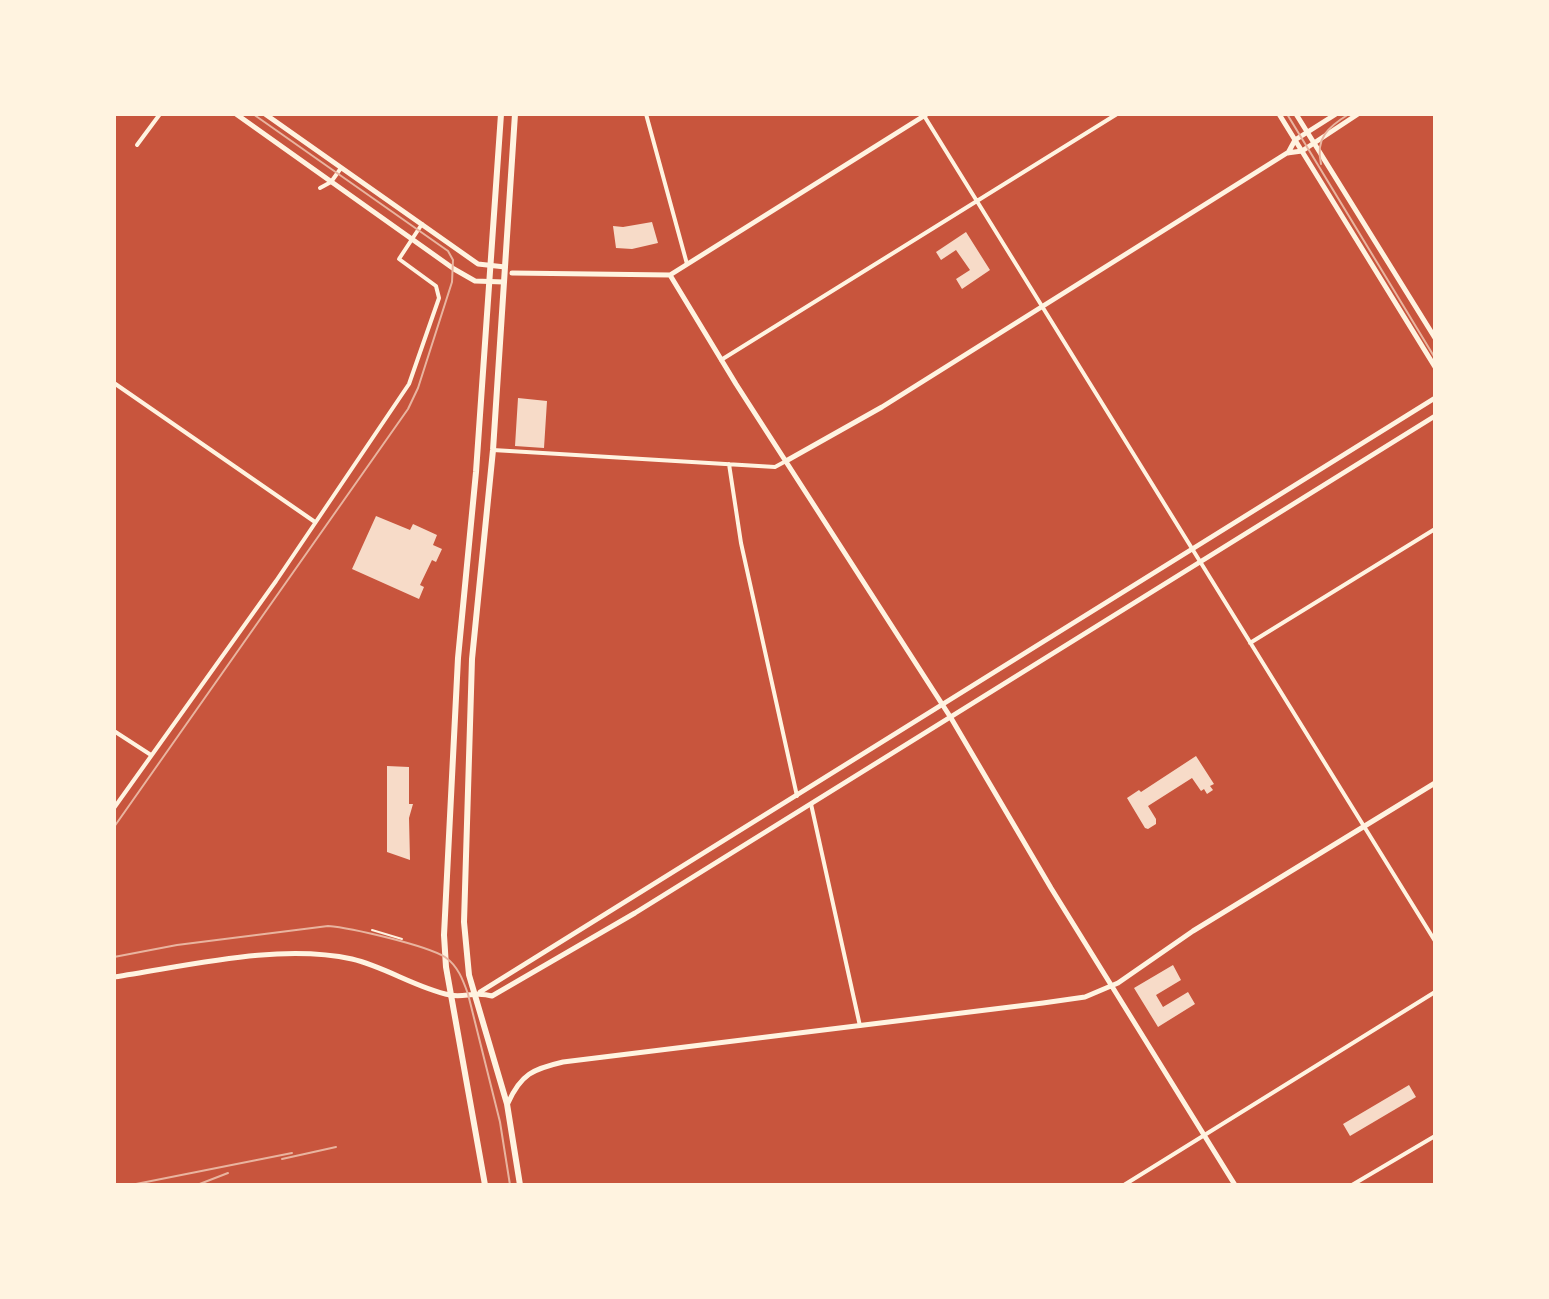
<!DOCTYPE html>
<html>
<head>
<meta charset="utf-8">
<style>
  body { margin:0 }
  #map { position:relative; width:1549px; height:1299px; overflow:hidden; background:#c8553d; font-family:"Fira Sans Condensed",sans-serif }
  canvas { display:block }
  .frame { position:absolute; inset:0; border:116px solid #fff3e0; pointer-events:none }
</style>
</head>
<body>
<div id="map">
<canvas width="1549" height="1299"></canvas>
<div class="frame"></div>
</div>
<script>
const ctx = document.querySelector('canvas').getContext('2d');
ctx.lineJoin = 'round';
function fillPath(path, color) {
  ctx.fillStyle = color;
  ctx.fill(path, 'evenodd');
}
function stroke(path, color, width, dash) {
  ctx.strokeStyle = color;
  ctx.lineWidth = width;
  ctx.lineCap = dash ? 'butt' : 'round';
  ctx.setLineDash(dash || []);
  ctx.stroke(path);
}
fillPath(new Path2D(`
  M652 222 658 243 632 249 616 248 613 226 623 227Z
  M966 232 990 270 962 289 956 279 970 270 956 250 941 260 936 252Z
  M518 398 547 401 544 448 515 446Z
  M376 516 410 530 413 524 437 535 433 545 442 549 436 562 432 560 420 585 424 587 419 599 352 569Z
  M1196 756 1214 784 1210 786 1213 790 1207 794 1204 789 1201 791 1192 778 1148 806 1156 819V824L1148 829 1145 828 1127 798 1139 790 1141 792Z
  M387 766 409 767V804H413L409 818 410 860 387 852Z
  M1173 965 1181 980 1156 995 1163 1007 1188 992 1195 1004 1158 1027 1134 988Z
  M1409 1085 1416 1097 1350 1136 1343 1124Z`), '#f7dbc8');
stroke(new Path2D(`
  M372 930 402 939`), '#fff3e0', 2);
stroke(new Path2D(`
  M646 114 687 264
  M923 114 1435 941
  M137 145 160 114
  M320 188 331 182 341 168
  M721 360 1117 114
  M114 383 315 522
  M493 450 775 467 786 461
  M729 464 741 543 797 796
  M1250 643 1435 529
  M114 731 151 755
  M811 804 860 1026
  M114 808 276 581 409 384 439 298 436 286 399 259 422 224
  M1124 1185 1435 992
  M1352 1185 1435 1136`), '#fff3e0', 4);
stroke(new Path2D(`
  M1288 153 1295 140 1336 114
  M512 273 670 275 927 114
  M670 275 736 384 951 718 1051 888 1235 1185
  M786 461 882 407 1287 153 1302 151 1358 114
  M508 1103C521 1074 533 1069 563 1062L1043 1003 1085 997 1118 983 1193 931 1435 783`), '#fff3e0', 5);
stroke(new Path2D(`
  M236 114 454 269 475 281 504 282
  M265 114 478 264 505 267
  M1279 114 1435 367
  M1296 114 1435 338
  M114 977C188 966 278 943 352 959 386 967 416 988 450 995 464 998 475 991 492 996L635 913 1435 416
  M480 992 1435 398`), '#fff3e0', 5);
stroke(new Path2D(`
  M515 114 493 450 472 659 464 922 469 975 507 1104 520 1185
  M485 1185 446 967 444 935 458 658 476 472 501 114`), '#fff3e0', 6);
stroke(new Path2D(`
  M1287 114 1435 358
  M1321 164C1315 138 1328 127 1349 114
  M114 827 408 409 418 388 452 282 453 260 448 251 253 114
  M114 957 177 945 328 926C352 928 425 945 445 957 458 966 463 980 468 994L500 1122 510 1185`), '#e9b49f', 2);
stroke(new Path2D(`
  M282 1159 336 1147
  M131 1185 292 1153
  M197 1185 228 1173`), '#e9b49f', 2);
</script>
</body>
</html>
